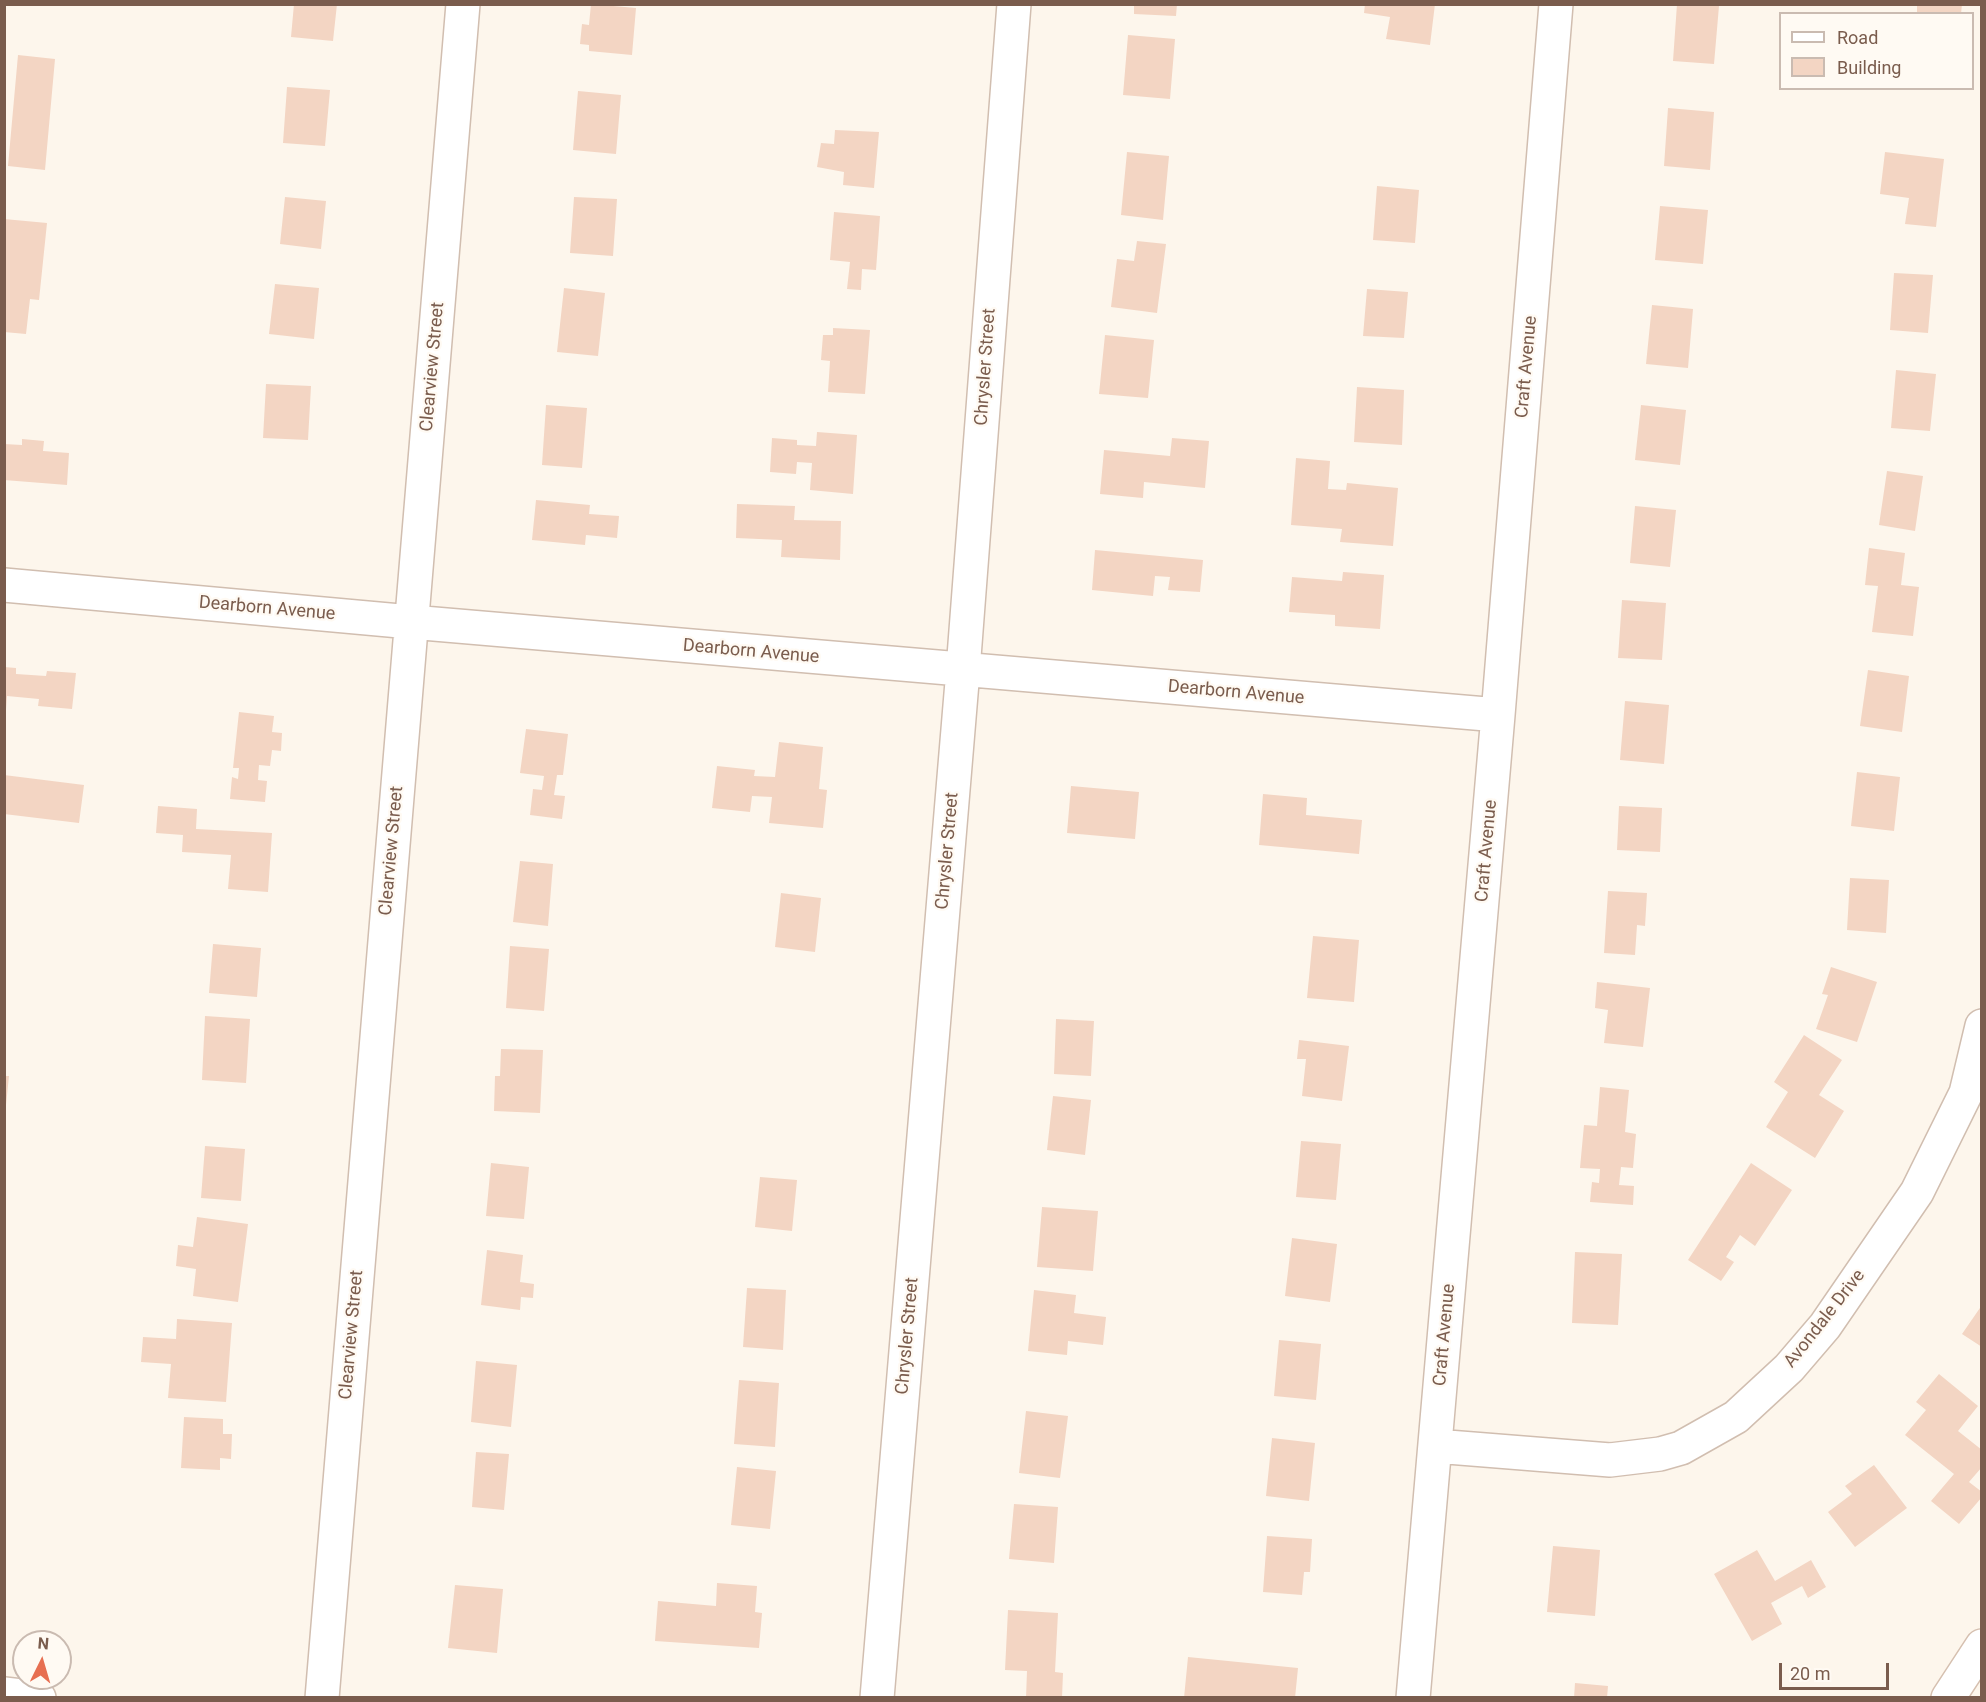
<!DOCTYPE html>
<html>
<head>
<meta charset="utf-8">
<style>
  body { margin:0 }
  #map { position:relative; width:1986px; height:1702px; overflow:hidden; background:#fdf6ec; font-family:Roboto,sans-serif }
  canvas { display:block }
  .frame { position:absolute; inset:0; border:6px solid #7a5c4d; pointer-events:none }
  .legend { position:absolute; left:1779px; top:12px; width:195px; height:78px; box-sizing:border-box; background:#fffaf3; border:2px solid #cabbb1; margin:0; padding:8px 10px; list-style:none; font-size:18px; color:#7a5c4d }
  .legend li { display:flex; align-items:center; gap:12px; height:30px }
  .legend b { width:30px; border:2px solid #cabbb1 }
  .north { position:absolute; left:12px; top:1630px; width:60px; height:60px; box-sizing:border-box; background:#fffaf3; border:2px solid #cabbb1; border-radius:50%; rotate:5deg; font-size:16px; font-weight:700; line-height:24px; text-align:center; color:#7a5c4d }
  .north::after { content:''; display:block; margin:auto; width:21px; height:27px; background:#e76f51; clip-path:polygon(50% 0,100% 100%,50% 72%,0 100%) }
  .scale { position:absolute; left:1779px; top:1663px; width:110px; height:27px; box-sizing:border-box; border:3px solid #7a5c4d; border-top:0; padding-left:8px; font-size:18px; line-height:21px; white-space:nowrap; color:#7a5c4d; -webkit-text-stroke:4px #fffaf3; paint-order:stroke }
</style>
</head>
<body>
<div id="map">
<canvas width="1986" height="1702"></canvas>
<div class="frame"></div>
<ul class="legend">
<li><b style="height:8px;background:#fff"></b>Road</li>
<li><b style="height:16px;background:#f3d5c3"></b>Building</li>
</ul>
<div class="north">N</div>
<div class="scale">20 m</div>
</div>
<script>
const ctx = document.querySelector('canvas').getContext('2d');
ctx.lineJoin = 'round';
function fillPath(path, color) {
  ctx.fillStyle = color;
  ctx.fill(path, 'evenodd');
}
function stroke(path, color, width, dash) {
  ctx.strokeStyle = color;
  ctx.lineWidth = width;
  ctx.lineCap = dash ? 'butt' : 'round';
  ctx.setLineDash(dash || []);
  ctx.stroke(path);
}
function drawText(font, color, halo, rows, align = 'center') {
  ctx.font = font + ' Roboto,sans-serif';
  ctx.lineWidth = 4.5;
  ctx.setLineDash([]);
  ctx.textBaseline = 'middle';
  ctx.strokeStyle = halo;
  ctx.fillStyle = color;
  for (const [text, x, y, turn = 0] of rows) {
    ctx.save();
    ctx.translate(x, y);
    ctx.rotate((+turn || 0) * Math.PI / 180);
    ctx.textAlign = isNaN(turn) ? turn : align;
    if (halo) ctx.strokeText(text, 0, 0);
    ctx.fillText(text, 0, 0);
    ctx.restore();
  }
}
fillPath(new Path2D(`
  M294 4H337L333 41 291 37Z
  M591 4 636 8 632 55 589 51V45L580 44 582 24 589 25Z
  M1134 4H1177L1176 16 1134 14Z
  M1365 4H1435L1430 45 1386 39 1390 17 1364 13Z
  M1677 4 1719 6 1714 64 1673 61Z
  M1917 4H1962L1961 14H1917Z
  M1128 35 1175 39 1170 99 1123 95Z
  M18 55 55 59 45 170 8 166Z
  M287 87 330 90 325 146 283 143Z
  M578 91 621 95 616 154 573 150Z
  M1668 108 1714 112 1710 170 1664 166Z
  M835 130 879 132 874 188 843 185 844 172 817 167 821 143 834 144Z
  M1127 152 1169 156 1163 220 1121 215Z
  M1885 152 1944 159 1936 227 1905 224 1909 198 1880 194Z
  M1377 186 1419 190 1415 243 1373 240Z
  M285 197 326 201 321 249 280 244Z
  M574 197 617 199 613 256 570 253Z
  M1660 206 1708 210 1703 264 1655 260Z
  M834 212 880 216 876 270 862 269 861 290 847 289 850 262 830 260Z
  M4 219 47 223 39 300 30 299 26 334 4 332Z
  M1137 241 1166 244 1157 313 1111 307 1117 259 1134 261Z
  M1894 273 1933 275 1928 333 1890 330Z
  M275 284 319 288 314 339 269 334Z
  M564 288 605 293 598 356 557 352Z
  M1367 289 1408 292 1404 338 1363 336Z
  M1652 305 1693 309 1688 368 1646 364Z
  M833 328 870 330 865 394 828 392 830 361 821 360 823 335H833Z
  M1105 335 1154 340 1148 398 1099 394Z
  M1896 370 1936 374 1930 431 1891 428Z
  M266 384 311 386 308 440 263 438Z
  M1357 387 1404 390 1402 445 1354 442Z
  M546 405 587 408 582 468 542 465Z
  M1641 405 1686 410 1680 465 1635 460Z
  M817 432 857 435 853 494 810 490 812 463 797 462 796 474 770 472 772 438 797 440V445L816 446Z
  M1172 438 1209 441 1205 488 1144 482 1143 498 1100 494 1104 450 1170 456Z
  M22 439 44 441 43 451 69 453 67 485 4 480V444L22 445Z
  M1296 458 1330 461 1328 489 1346 490 1347 483 1398 488 1393 546 1340 542 1342 529 1291 525Z
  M1887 471 1923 476 1915 531 1879 525Z
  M536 500 590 505 589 514 619 516 617 538 586 535 585 545 532 540Z
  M737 504 795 506 794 520 841 521 840 560 781 557 782 540 736 538Z
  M1635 506 1676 510 1670 567 1630 563Z
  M1869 548 1905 553 1901 585 1919 587 1913 636 1872 632 1878 586 1865 585Z
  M1095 550 1203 560 1200 592 1168 590 1170 577 1155 576 1153 596 1092 590Z
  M1343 572 1384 575 1380 629 1335 626V615L1289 612 1292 577 1342 581Z
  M1622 600 1666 603 1662 660 1618 658Z
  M4 667 16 668V674L46 676 47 671 76 673 72 709 38 706 39 699 7 696 6 710H4Z
  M1868 670 1909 676 1902 732 1860 726Z
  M1625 701 1669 705 1664 764 1620 760Z
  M239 712 274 716 272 732 282 733 281 751 272 750 270 766 259 765 258 780 267 781 265 802 230 799 232 777 238 779 239 768H233Z
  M526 729 568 734 563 775H557L554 795 565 796 562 819 530 815 533 789 542 790 544 776 520 773Z
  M779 742 823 747 819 789 827 790 823 828 769 823 772 797 752 796 750 812 712 808 717 766 755 770 754 776 775 777Z
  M1857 772 1900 777 1894 831 1851 826Z
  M4 775 84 785 79 823 4 814Z
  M1071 786 1139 792 1135 839 1067 833Z
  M1263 794 1307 798 1306 815 1362 820 1359 854 1259 845Z
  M158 806 197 809 196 829 272 833 268 892 228 889 231 855 182 852 183 835 156 833Z
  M1619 806 1662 808 1660 852 1617 850Z
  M520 861 553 864 548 926 513 922Z
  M1850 878 1889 880 1886 933 1847 930Z
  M1608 891 1647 893 1645 926 1637 925 1635 955 1604 953Z
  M781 893 821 898 815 952 775 947Z
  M1313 936 1359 940 1354 1002 1307 998Z
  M213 944 261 948 257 997 209 993Z
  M510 946 549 949 544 1011 506 1008Z
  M1831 967 1877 982 1857 1042 1816 1029 1828 995 1822 994Z
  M1597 982 1650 988 1643 1047 1604 1043 1608 1010 1595 1008Z
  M205 1016 250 1019 246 1083 202 1080Z
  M1056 1019 1094 1021 1091 1076 1054 1074Z
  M1804 1035 1842 1060 1819 1095 1844 1111 1815 1158 1766 1127 1788 1092 1774 1082Z
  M1299 1040 1349 1046 1342 1101 1302 1096 1306 1059H1297Z
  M501 1049 543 1050 540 1113 494 1111 495 1076H500Z
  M4 1076H9L6 1105 4 1104Z
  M1600 1087 1629 1090 1625 1132 1636 1134 1633 1168 1621 1167 1619 1185 1634 1186 1633 1205 1590 1202 1592 1182 1599 1183 1600 1169 1580 1168 1584 1125 1597 1126Z
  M1053 1096 1091 1100 1085 1155 1047 1150Z
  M1301 1141 1341 1144 1336 1200 1296 1197Z
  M205 1146 245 1149 241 1201 201 1198Z
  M491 1163 529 1167 524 1219 486 1216Z
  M1751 1163 1792 1190 1755 1246 1740 1235 1726 1257 1734 1262 1721 1281 1688 1260Z
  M760 1177 797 1180 792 1231 755 1227Z
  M1042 1207 1098 1211 1093 1271 1037 1267Z
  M197 1217 248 1224 238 1302 193 1296 196 1269 176 1266 178 1245 193 1247Z
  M1292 1238 1337 1244 1330 1302 1285 1296Z
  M487 1250 523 1255 520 1282 534 1284 533 1298 521 1297 520 1310 481 1305Z
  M1575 1252 1622 1254 1618 1325 1572 1323Z
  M747 1288 786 1290 783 1350 743 1347Z
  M1034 1290 1076 1295 1074 1313 1106 1317 1103 1345 1068 1341 1067 1355 1028 1351Z
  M1982 1305V1347L1962 1334Z
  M177 1319 232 1323 226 1402 168 1398 171 1364 141 1362 143 1337 176 1339Z
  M1279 1340 1321 1344 1316 1400 1274 1396Z
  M476 1361 517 1365 511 1427 471 1422Z
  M1939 1374 1978 1406 1958 1431 1982 1450V1467L1969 1482 1982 1492V1497L1959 1524 1931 1501 1954 1474 1905 1435 1926 1410 1916 1402Z
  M739 1380 779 1383 775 1447 734 1444Z
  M1026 1411 1068 1416 1060 1478 1019 1473Z
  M184 1417 223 1419V1434H232L231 1459 220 1458V1470L181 1468Z
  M1272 1438 1315 1443 1309 1501 1266 1496Z
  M476 1452 509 1454 504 1510 472 1507Z
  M1874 1465 1907 1508 1855 1547 1828 1512 1852 1494 1845 1486Z
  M737 1467 776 1471 770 1529 731 1525Z
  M1014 1504 1058 1507 1054 1563 1009 1559Z
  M1267 1536 1312 1539 1310 1572H1304L1302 1595 1263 1592Z
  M1553 1546 1600 1550 1595 1616 1547 1612Z
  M1757 1550 1775 1581 1811 1560 1826 1587 1808 1598 1802 1586 1771 1603 1782 1624 1752 1641 1714 1574Z
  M717 1583 757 1586 755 1612 762 1613 759 1648 655 1641 658 1601 716 1606Z
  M455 1585 503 1589 497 1653 448 1648Z
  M1008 1610 1058 1613 1055 1672 1063 1673 1062 1698H1026L1027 1671 1005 1670Z
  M1188 1657 1298 1668 1295 1698H1184Z
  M1575 1683 1608 1686 1607 1698H1574Z`), '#f3d5c3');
const street = new Path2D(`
  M4 585 411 622 1498 715
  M1435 1446 1610 1460 1660 1454 1681 1448 1736 1417 1789 1368 1825 1326 1917 1192 1966 1093 1982 1026
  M4 1694 39 1698
  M322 1698 463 4
  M877 1698 963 670 1014 4
  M1413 1698 1498 715 1556 4`);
const secondary = new Path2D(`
  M1948 1698 1982 1646`);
stroke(street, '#d1beb0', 36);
stroke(secondary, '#d6c0b0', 36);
stroke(street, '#fff', 33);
stroke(secondary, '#fff', 33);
drawText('18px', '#7a5c4d', '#fffaf3', [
  ["Clearview Street",433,367,-85],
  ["Chrysler Street",986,367,-86],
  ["Craft Avenue",1527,367,-85],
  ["Dearborn Avenue",267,609,5],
  ["Dearborn Avenue",751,652,5],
  ["Dearborn Avenue",1236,693,5],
  ["Clearview Street",392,851,-85],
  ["Chrysler Street",948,851,-85],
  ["Craft Avenue",1487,851,-85],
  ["Avondale Drive",1825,1319,-52],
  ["Clearview Street",352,1335,-85],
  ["Craft Avenue",1445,1335,-85],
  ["Chrysler Street",908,1336,-85]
]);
</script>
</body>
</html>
